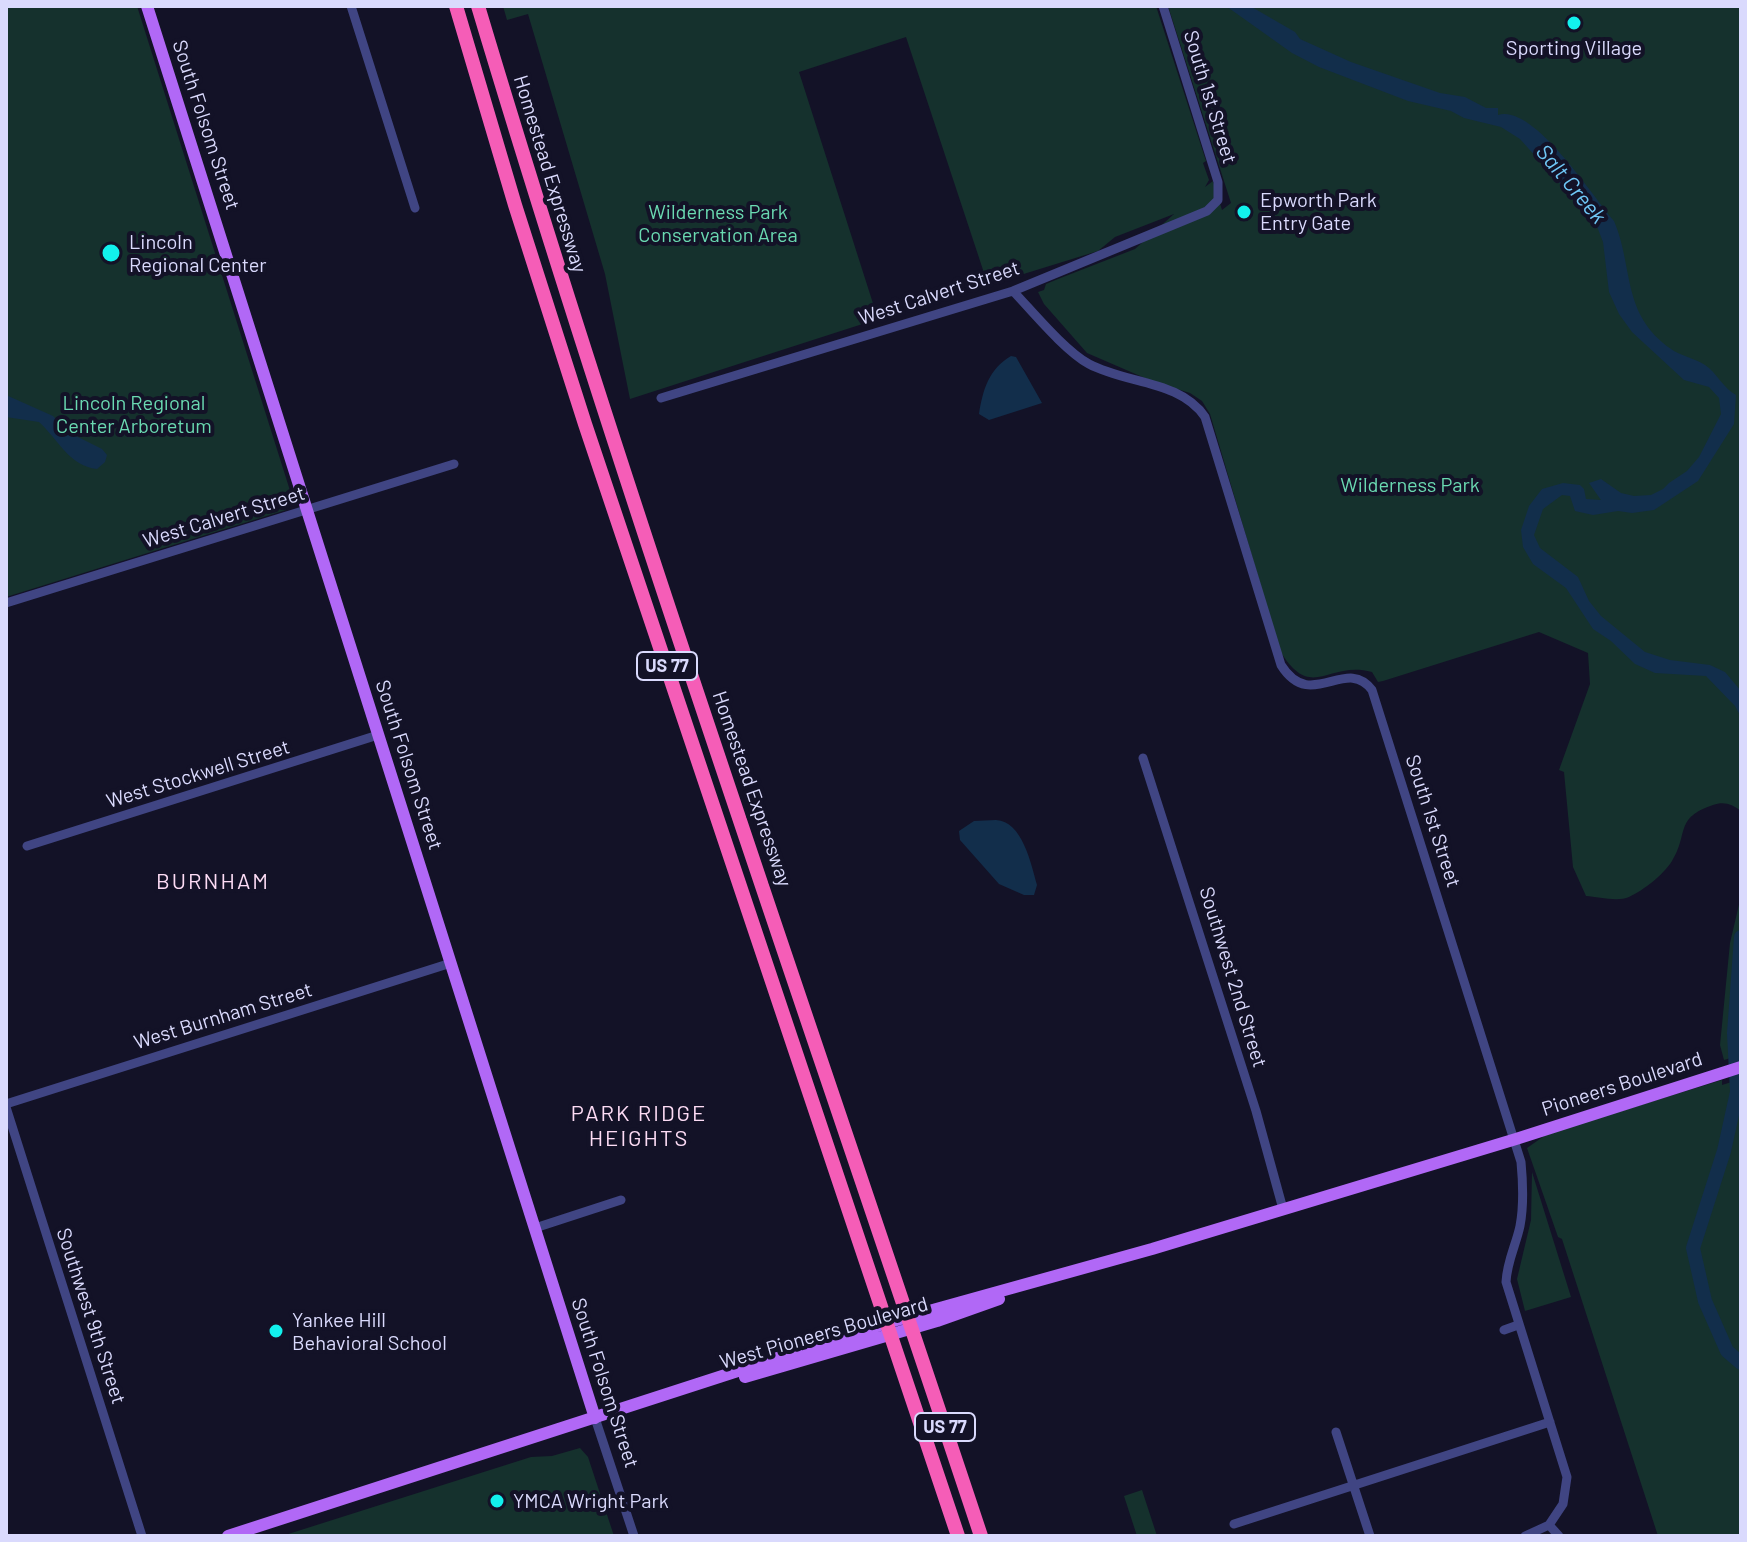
<!DOCTYPE html>
<html>
<head>
<meta charset="utf-8">
<style>
  body { margin:0 }
  #map { position:relative; width:1747px; height:1542px; overflow:hidden; background:#131227; font-family:Barlow,sans-serif }
  canvas { display:block }
  .frame { position:absolute; inset:0; border:8px solid #dadafd; pointer-events:none }
</style>
</head>
<body>
<div id="map">
<canvas width="1747" height="1542"></canvas>
<div class="frame"></div>
</div>
<script>
const ctx = document.querySelector('canvas').getContext('2d');
ctx.lineJoin = 'round';
function fillPath(path, color) {
  ctx.fillStyle = color;
  ctx.fill(path, 'evenodd');
}
function stroke(path, color, width, dash) {
  ctx.strokeStyle = color;
  ctx.lineWidth = width;
  ctx.lineCap = dash ? 'butt' : 'round';
  ctx.setLineDash(dash || []);
  ctx.stroke(path);
}
function drawText(font, color, halo, rows, align = 'center') {
  ctx.font = font + ' Barlow,sans-serif';
  ctx.lineWidth = 8;
  ctx.setLineDash([]);
  ctx.textBaseline = 'middle';
  ctx.strokeStyle = halo;
  ctx.fillStyle = color;
  for (const [text, x, y, turn = 0] of rows) {
    ctx.save();
    ctx.translate(x, y);
    ctx.rotate((+turn || 0) * Math.PI / 180);
    ctx.textAlign = isNaN(turn) ? turn : align;
    if (halo) ctx.strokeText(text, 0, 0);
    ctx.fillText(text, 0, 0);
    ctx.restore();
  }
}
fillPath(new Path2D(`
  M6 6H137L293 500 285 503 286 510 6 597Z
  M503 6H1156L1206 161 1203 163 1209 180 1205 187 1213 181 1222 210 1231 203 1168 6H1741V811C1732 804 1724 801 1713 805 1674 818 1689 834 1672 861 1663 875 1644 890 1629 897 1618 902 1598 897 1586 896L1573 867 1564 772 1559 770 1590 684 1588 653 1539 632 1383 681 1378 682 1372 672C1327 660 1312 703 1280 651L1210 414 1202 401 1190 393 1154 382 1087 353 1044 304 1038 292 1044 290 1046 284 1058 279 1135 249 1174 214 1115 237 1098 251 988 285 906 37 799 72 878 319 630 399 605 274 528 14 507 20Z
  M1741 896V1055L1724 1060 1720 1045 1730 943Z
  M1741 1079V1536H1658L1562 1239 1558 1237 1527 1148 1547 1134 1722 1080V1085Z
  M1532 1172 1571 1297 1525 1311 1517 1279 1531 1220Z
  M580 1448 588 1457 614 1536H282L531 1457 552 1456Z
  M1142 1490 1157 1536H1137L1124 1496Z`), '#15312d');
fillPath(new Path2D(`
  M1226 6H1250L1295 32 1300 39 1351 62 1440 93 1465 97 1486 108H1498V115C1534 104 1592 196 1614 221 1634 268 1621 314 1671 349 1681 356 1694 358 1705 365 1717 373 1723 388 1736 395L1734 424 1698 481 1654 510 1632 513 1618 511 1593 515 1575 511 1570 496 1562 495 1543 509 1534 535 1540 548 1578 577 1589 601 1601 616 1645 652 1670 660 1710 665 1725 672 1741 691V717L1735 706 1706 676 1655 673 1635 664 1611 641 1593 629 1566 588 1533 564 1523 547 1521 530 1529 506 1542 489 1563 483 1580 485 1584 489 1586 499 1601 500 1589 483 1601 479 1621 493 1634 496 1651 495 1663 489 1669 483 1687 471 1699 457 1721 414 1719 398 1709 387 1684 380 1632 332 1619 314 1609 292 1603 242 1596 224 1520 139 1501 127 1464 118 1451 111 1408 101 1319 67 1292 53Z
  M1011 356 1016 357 1042 403 989 420 979 414C983 389 989 369 1011 356Z
  M6 395 53 416 68 432 102 449 107 455 105 462 97 469C69 466 58 439 39 422L6 417Z
  M996 820C1022 821 1031 863 1037 885L1034 895H1024L999 884 960 840 959 831 974 821Z`), '#122e4b');
stroke(new Path2D(`
  M1741 937 1734 1033 1737 1092 1724 1151 1693 1248 1705 1301 1727 1351 1741 1363`), '#122e4b', 14);
stroke(new Path2D(`
  M351 6 415 208
  M1013 291C1033 312 1065 351 1089 364 1126 384 1180 380 1205 417L1281 665C1311 713 1346 655 1372 690L1521 1162C1523 1183 1524 1205 1520 1226 1516 1245 1507 1261 1506 1282L1567 1477 1563 1504 1549 1525 1559 1536
  M661 398 1013 291 1207 211 1218 200V182L1163 6
  M6 603 454 464
  M1143 758 1256 1111 1283 1209
  M27 846 378 735
  M6 1104 451 963
  M6 1107 142 1536
  M535 1228 621 1200
  M1504 1330 1518 1325
  M595 1418 634 1536
  M1336 1432 1370 1536
  M1234 1524 1550 1422
  M1525 1536 1549 1525`), '#404583', 9);
stroke(new Path2D(`
  M147 6 595 1418
  M745 1377 937 1321 999 1299
  M228 1536 886 1323 1152 1249 1516 1139 1741 1067`), '#b168f6', 12);
stroke(new Path2D(`
  M456 6 515 205 585 424 958 1536
  M478 6C632 520 812 1027 981 1536`), '#f55db7', 14);
for (const [x, y, r, color] of [
  [1574,23,8,"#12f1ed"],
  [1244,212,8,"#12f1ed"],
  [111,253,10,"#12f1ed"],
  [276,1331,8,"#12f1ed"],
  [497,1501,8,"#12f1ed"]
]) {
  const dot = new Path2D();
  dot.arc(x, y, r, 0, 2 * Math.PI);
  ctx.fillStyle = color;
  ctx.fill(dot);
  stroke(dot, '#131227', 3);
}
for (const [x, y, w] of [
  [667,666,60],
  [945,1427,60]
]) {
  const box = new Path2D();
  box.roundRect(x - w / 2, y - 14, w, 28, 6);
  ctx.fillStyle = '#131227';
  ctx.fill(box);
  stroke(box, '#dadafd', 2);
}
drawText('bold 18px', '#dadafd', null, [
  ["US 77",667,666],
  ["US 77",945,1427]
]);
drawText('20px', '#dadafd', '#131227', [
  ["Sporting Village",1574,48,"center"],
  ["Epworth Park",1260,200],
  ["Entry Gate",1260,223],
  ["Lincoln",129,242],
  ["Regional Center",129,265],
  ["Yankee Hill",292,1320],
  ["Behavioral School",292,1343],
  ["YMCA Wright Park",513,1501]
], 'left');
drawText('20px', '#dadafd', '#131227', [
  ["South 1st Street",1210,97,73],
  ["South Folsom Street",206,125,72],
  ["Homestead Expressway",550,174,73],
  ["West Calvert Street",939,293,-18],
  ["West Calvert Street",224,517,-17],
  ["South Folsom Street",409,765,72],
  ["West Stockwell Street",198,774,-17],
  ["Homestead Expressway",752,789,71],
  ["South 1st Street",1433,821,72],
  ["Southwest 2nd Street",1233,977,73],
  ["West Burnham Street",223,1016,-17],
  ["Pioneers Boulevard",1622,1084,-18],
  ["Southwest 9th Street",91,1316,72],
  ["West Pioneers Boulevard",824,1333,-16],
  ["South Folsom Street",605,1383,72]
]);
drawText('20px', '#6ad9b1', '#131227', [
  ["Wilderness Park",718,212],
  ["Conservation Area",718,235],
  ["Lincoln Regional",134,403],
  ["Center Arboretum",134,426],
  ["Wilderness Park",1410,485]
]);
drawText('italic 22px', '#6fc7f6', '#131227', [
  ["Salt Creek",1571,184,50]
]);
ctx.letterSpacing = '2px';
drawText('22px', '#fddcf5', '#131227', [
  ["BURNHAM",213,882],
  ["PARK RIDGE",639,1114],
  ["HEIGHTS",639,1139]
]);
ctx.letterSpacing = '0px';
</script>
</body>
</html>
